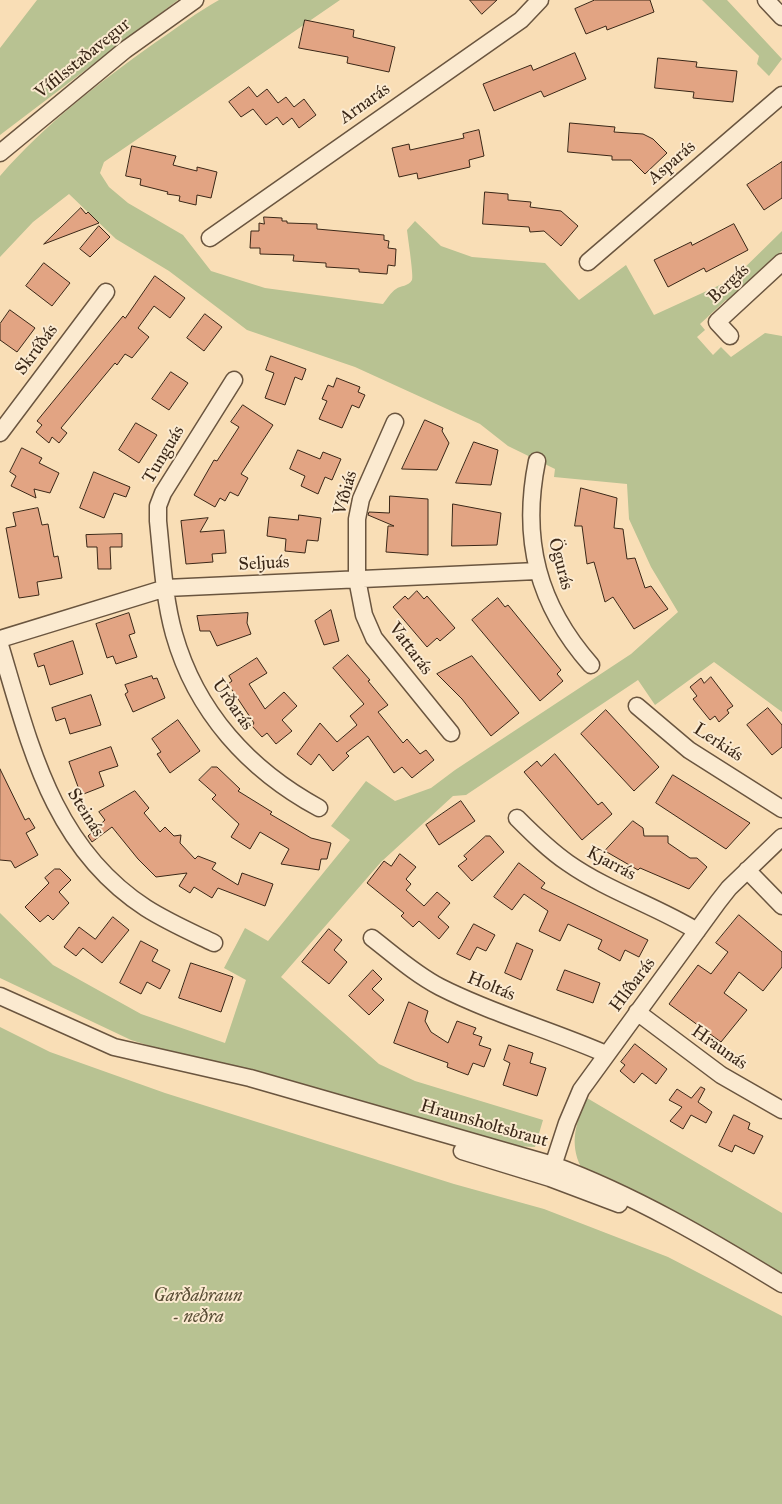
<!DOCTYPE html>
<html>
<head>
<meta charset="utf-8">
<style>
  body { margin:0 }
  canvas { display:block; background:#f9deb6 }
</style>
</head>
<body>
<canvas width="782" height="1504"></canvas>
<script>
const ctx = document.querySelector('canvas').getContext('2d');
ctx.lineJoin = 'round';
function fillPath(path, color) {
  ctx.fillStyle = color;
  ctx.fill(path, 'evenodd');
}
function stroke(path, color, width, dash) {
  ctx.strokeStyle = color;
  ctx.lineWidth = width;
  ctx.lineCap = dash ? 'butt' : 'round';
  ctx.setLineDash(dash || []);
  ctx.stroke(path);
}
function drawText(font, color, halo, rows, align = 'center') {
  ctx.font = font + ' "IM FELL Great Primer",serif';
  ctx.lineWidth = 4;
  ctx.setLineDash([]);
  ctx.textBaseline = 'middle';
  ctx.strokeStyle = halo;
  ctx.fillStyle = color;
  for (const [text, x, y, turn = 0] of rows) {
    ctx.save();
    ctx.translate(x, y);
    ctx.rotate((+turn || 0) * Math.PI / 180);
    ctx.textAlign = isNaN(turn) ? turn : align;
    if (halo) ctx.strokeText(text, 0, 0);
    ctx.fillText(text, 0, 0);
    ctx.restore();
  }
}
fillPath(new Path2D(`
  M37 0H178L0 135V48Z
  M219 0H340L104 162 100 173 109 187 128 203 183 235 211 271 265 288 383 304C387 299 391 292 396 289 401 285 408 287 412 280 414 277 408 239 407 230L415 221 441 246 472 257 545 263 579 300 626 265 654 315 733 279 782 231V251L732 300H726L700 324 705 330 697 337 713 355 721 347 731 357 765 333 782 336V712L714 662 655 705 638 680 466 795 453 796 381 862 281 977 379 1064 415 1081 543 1120 535 1147 513 1146 235 1072 131 1040 0 978V913L53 965 141 1014 225 1043 246 980 224 968 245 928 268 941 350 840 331 826 366 781 395 801 431 788 455 770 631 654 678 612 651 567 629 519 627 484 554 477 555 469 508 446 480 424 355 367 247 330 169 271 116 239 69 194 33 222 0 257V176C45 124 100 82 156 42 177 28 197 12 219 0Z
  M702 0H727L782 59 769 76 757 64 759 56Z
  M0 1027 50 1052 165 1093 454 1184 544 1209 668 1257 782 1316V1504H0Z
  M587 1098 782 1213V1275L581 1167C569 1143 576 1122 587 1098Z`), '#b8c292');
const building = new Path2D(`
  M470 0H497L482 14Z
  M595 0H650L654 12 607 30 606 26 586 34 575 9Z
  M305 20 354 30 353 37 395 47 389 72 347 63 348 57 299 48Z
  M575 53 586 79 544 97 541 91 494 111 483 84 531 65 533 70Z
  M658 58 697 62 696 67 737 71 733 102 693 98 694 92 655 88Z
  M249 87 257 97 267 89 278 103 286 97 294 107 304 99 316 115 299 128 292 118 283 125 277 117 266 125 253 109 241 117 229 102Z
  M570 123 615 127 614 132 643 134 653 139 667 153 645 174 631 160H612V156L568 152Z
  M479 130 484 156 469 160 470 167 418 179 417 173 399 177 392 148 409 144 410 150 464 138 463 134Z
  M132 146 176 156 173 165 197 171V167L217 172 211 198 197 195 196 205 179 201 180 196 167 194 168 192 140 185 141 179 126 176Z
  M782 162V198L764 210 747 185Z
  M485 192 508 194V200L531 202 530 207 561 211 578 226 561 246 544 231 530 232 529 227 483 224Z
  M81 208 86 214 88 212 99 223 44 244Z
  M264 217 282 218V221H287V223L317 224V229L384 235V240L389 241 388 248 396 249 395 266 388 265 387 274 359 272V269L326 267V263L293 261 294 255 260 254V248H250L251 231H259V223L264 224Z
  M734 224 748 250 706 272 704 268 668 287 654 260 691 242 692 245Z
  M99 226 110 237 90 257 80 249Z
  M44 263 70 283 52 306 26 286Z
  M155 276 185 298 170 318 154 306 138 328 149 337 132 358 125 354 117 365 115 363 61 428 67 433 59 443 52 437 49 443 36 432 42 425 37 421 123 316 125 318Z
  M10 310 35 328 17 352 0 340V324Z
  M205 314 222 327 204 351 187 338Z
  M271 356 306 369 302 380 295 377 285 405 265 398 274 373 266 370Z
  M171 372 188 383 169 410 152 399Z
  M337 378 360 387 358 392 365 395 359 408 352 405 342 428 319 419 327 401 322 399 328 385 333 387Z
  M243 405 273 425 241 474 248 478 238 496 230 492 225 501 220 498 215 507 194 495 214 460 217 461 239 427 231 422Z
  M425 420 443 428 442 431 449 443 437 470 402 469Z
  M136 423 157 435 139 463 119 450Z
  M474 442 498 450 491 485 456 483Z
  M22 448 42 458 39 463 59 473 50 493 34 489 36 498 11 486 16 476 10 472Z
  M298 450 320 459 323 452 341 459 332 480 325 477 318 494 301 486 305 476 290 469Z
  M94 472 130 487 126 497 114 493 104 518 80 508Z
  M581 488 617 498 614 528 623 529 627 559 635 558 645 588 651 586 668 609 634 629 613 597 605 602 594 562 587 564 582 526H575Z
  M390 496 428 499V555L386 552 388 526H394L368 515 369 512 389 513Z
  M453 504 501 513 497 545 452 546Z
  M38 508 42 525 48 524 54 557 58 556 62 578 37 582 39 595 19 598 6 528 16 526 13 513Z
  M299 515 321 518 318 541 307 540 305 553 285 551 286 539 267 536 269 517 298 520Z
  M208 518 200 532 224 530 226 553 212 554 213 562 186 564 181 521Z
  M122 534V547H110L111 569H98L97 547H87L86 535Z
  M417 591 424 599 427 596 455 628 440 641 437 638 427 647 393 607 405 596 408 599Z
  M498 598 505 607 508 605 561 670 557 674 563 681 540 701 472 620Z
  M331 610 339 641 324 645 315 621Z
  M129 613 135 633 129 635 137 657 116 664 113 656 107 658 96 624Z
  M248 613 247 623 251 634 217 646 210 631H200L197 616Z
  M73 641 83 674 50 685 44 665 38 667 34 654Z
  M348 655 370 680 368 681 388 705 378 712 403 743 407 739 420 754 426 750 434 760 412 778 402 767 394 773 368 736 346 753 349 756 333 771 319 754 311 765 297 754 320 723 337 742 357 725 350 716 364 704 333 668Z
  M472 656 519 713 491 736 462 699 437 674Z
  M257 658 267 673 249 684 265 709 284 692 297 706 282 720 292 731 276 744 267 733 262 737 252 726 254 723 228 684 232 681 229 676Z
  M152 676 153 679 157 678 165 698 133 712 125 694 128 692 125 685Z
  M711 677 733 706 727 710 729 713 719 722 715 716 710 720 693 699 697 696 690 687 701 678 704 683Z
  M91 695 101 725 70 734 65 718 56 721 52 708Z
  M768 708 782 725V747L772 755 747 725Z
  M606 710 659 767 634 791 581 734Z
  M178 720 200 751 170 773 157 754 161 752 152 739Z
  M111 747 118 766 99 772 104 786 81 795 69 762Z
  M555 754 598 805 602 802 612 814 582 840 524 772 537 761 541 766Z
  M212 767H217L240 789 238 791 272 812 270 814 311 838 331 843 327 859H321L319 870 281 864 289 849 260 832 250 849 231 837 239 824 212 799 216 795 199 780Z
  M0 769 25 820 29 818 35 828 26 833 38 855 15 868 11 861 0 860Z
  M673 775 750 823 726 849 656 803Z
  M135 791 149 808 144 813 160 832 165 827 174 836 181 835 180 843 195 859 198 856 216 863 212 869 238 885 242 873 273 884 265 906 218 888 212 898 194 887 190 893 179 886 187 873 156 877 138 859 112 827 92 842 88 836 105 820 99 812Z
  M461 801 475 821 439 845 426 825Z
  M633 821 643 828 644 836H668V843L690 858H697L707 867 689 889 640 868 638 870 605 851Z
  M486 836H490L504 852 472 881 458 866 467 859 464 856Z
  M400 854 416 867 406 879 411 884 406 890 424 906 437 892 450 903 438 917 449 927 439 939 419 921 413 927 401 916 404 913 367 883 384 861 391 866Z
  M519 863 545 883 541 888 648 940 639 957 625 950 620 961 598 949 602 940 568 924 560 941 539 931 548 911 524 894 512 910 494 897Z
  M55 869H60L71 880 59 892 69 903 53 920 48 915 40 922 25 907 49 883 45 878Z
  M739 915 782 952V967L763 991 739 972 724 993 747 1010 721 1042 669 1004 698 965 711 974 728 952 716 943Z
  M113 917 129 930 102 963 83 948 76 956 64 947 79 927 95 939Z
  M474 924 495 935 486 951 477 947 470 960 457 954Z
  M329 929 342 940 334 950 347 962 329 984 302 962Z
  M141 941 158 950 152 961 170 970 160 989 147 982 141 994 120 983Z
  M517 943 533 950 521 980 505 973Z
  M191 963 233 977 221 1012 179 998Z
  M373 970 382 979 372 989 384 1000 369 1015 349 996Z
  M565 970 600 983 593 1003 557 990Z
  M409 1002 428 1011 425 1021 431 1032 448 1043 457 1021 476 1028 473 1034 482 1037 479 1045 491 1049 484 1067 473 1063 468 1075 447 1067 448 1063 394 1043Z
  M635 1044 667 1069 656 1084 642 1073 634 1083 620 1071 625 1065 621 1062Z
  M509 1045 533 1053 530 1063 546 1068 537 1096 503 1085 510 1063 504 1060Z
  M701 1087 705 1089 698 1102 712 1112 706 1123 691 1115 683 1129 670 1121 682 1107 669 1100 677 1089 691 1098Z
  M734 1115 750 1123 748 1129 763 1136 754 1154 735 1145 732 1152 719 1146Z`);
fillPath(building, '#e2a483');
stroke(building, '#3a2717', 1);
const minor = new Path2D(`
  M766 0 782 17
  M0 153 125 50 195 0
  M210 238 521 20 540 0
  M588 262 782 95
  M730 336 717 322 782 262
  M234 380 163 493 158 506V521C162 559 164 598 174 634 196 712 249 770 319 808
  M395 422 361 499 357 519V579L364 615 374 638 451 733
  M0 433 106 292
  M537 461C521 540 538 605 591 665
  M0 639 166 588 537 571
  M0 645C30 745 52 847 146 908 168 922 191 932 214 943
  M637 706 689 750 782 809
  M517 818C533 834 549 850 568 863 608 891 656 906 697 931
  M747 870 782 906
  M372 938C394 955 415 974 440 987 493 1014 551 1030 606 1054
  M0 996 114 1047 250 1078 553 1165C634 1195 709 1239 782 1284
  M637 1012 721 1075 782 1110
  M462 1151 550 1178 619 1204
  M550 1175 567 1123 581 1090 718 902 729 888 782 837`);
stroke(minor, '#6a553f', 19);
stroke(minor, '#fbead0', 16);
drawText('18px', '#3a2717', '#fbead0', [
  ["Vífilsstaðavegur",83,59,-39],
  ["Arnarás",365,104,-35],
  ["Asparás",672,163,-41],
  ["Bergás",729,284,-43],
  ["Skrúðás",37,350,-53],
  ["Tunguás",164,455,-59],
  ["Víðiás",346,493,-74],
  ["Seljuás",264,564,-3],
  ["Ögurás",560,564,75],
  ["Vattarás",410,649,53],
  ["Urðarás",232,705,55],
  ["Lerkiás",718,743,33],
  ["Steinás",85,813,58],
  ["Kjarrás",611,864,28],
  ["Hlíðarás",633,985,-53],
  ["Holtás",491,987,22],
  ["Hraunás",719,1048,35],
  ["Hraunsholtsbraut",484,1124,16]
]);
drawText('italic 18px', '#5a4e36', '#fbead0', [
  ["Garðahraun",198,1297],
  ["- neðra",198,1318]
]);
</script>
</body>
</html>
